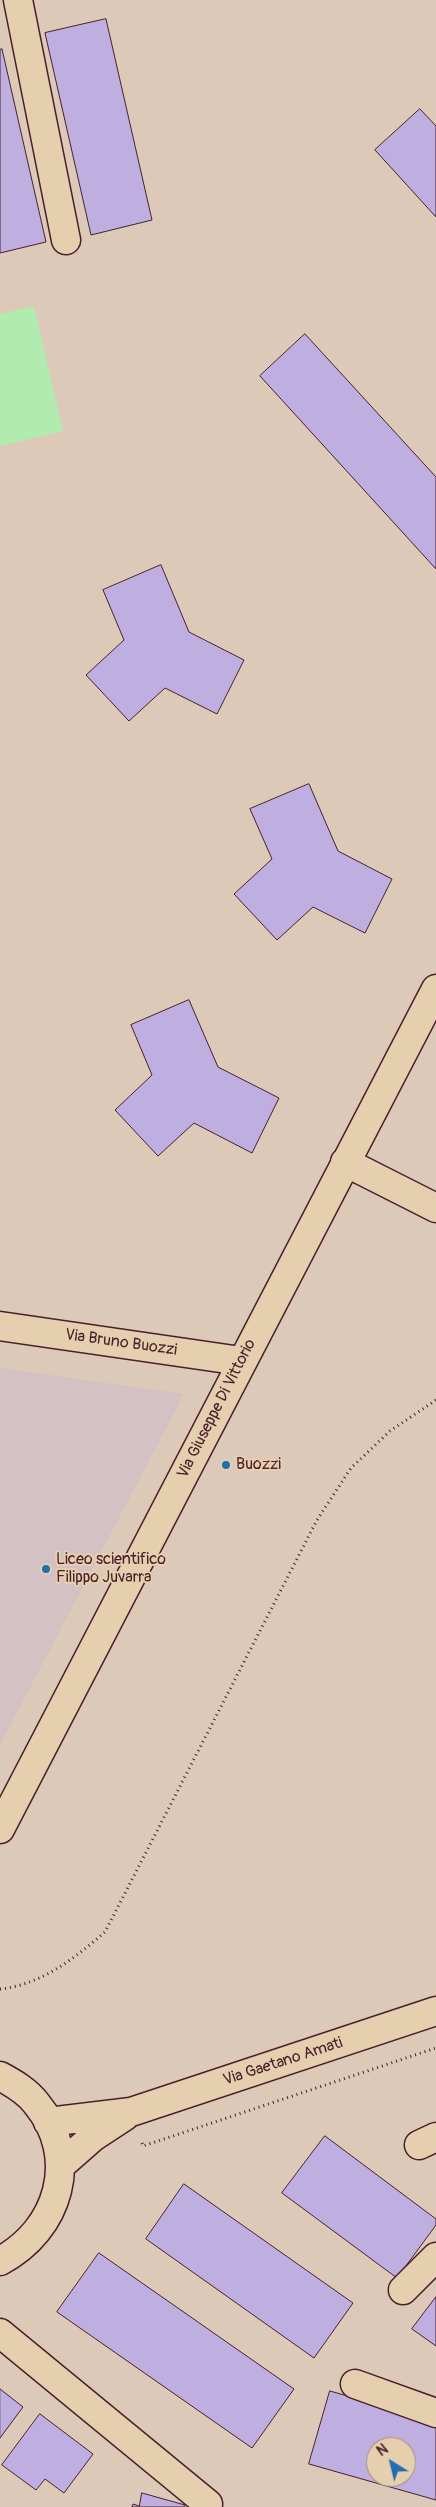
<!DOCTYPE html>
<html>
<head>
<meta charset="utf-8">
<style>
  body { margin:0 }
  #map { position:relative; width:436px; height:2507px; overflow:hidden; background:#ddc9b8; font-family:Pangolin,sans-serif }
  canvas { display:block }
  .north { position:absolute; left:366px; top:2437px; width:50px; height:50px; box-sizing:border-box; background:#e5cfae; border:1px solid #a7897a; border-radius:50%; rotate:324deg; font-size:14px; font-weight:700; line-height:20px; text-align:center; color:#4a1f2b }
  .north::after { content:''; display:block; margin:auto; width:18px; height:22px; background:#1f6fb2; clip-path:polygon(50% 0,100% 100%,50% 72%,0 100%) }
</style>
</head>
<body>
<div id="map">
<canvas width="436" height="2507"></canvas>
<div class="north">N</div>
</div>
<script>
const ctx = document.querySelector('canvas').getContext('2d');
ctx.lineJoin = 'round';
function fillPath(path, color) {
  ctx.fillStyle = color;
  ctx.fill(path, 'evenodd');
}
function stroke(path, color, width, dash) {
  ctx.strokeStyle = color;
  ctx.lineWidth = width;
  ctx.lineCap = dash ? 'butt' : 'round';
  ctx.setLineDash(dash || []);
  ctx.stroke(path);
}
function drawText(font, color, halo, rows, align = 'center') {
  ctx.font = font + ' Pangolin,sans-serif';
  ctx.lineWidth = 4;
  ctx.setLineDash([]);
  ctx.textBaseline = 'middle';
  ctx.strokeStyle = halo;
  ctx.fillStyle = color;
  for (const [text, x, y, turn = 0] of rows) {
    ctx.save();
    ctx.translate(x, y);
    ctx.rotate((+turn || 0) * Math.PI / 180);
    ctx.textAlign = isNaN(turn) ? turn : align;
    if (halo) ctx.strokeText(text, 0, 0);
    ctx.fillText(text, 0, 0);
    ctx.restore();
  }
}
fillPath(new Path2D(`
  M0 1368 184 1394 0 1745Z`), '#d4c1c4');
fillPath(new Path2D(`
  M34 306 63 431 0 446V314Z`), '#b1ebaf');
const building = new Path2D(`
  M106 19 152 220 91 235 45 33Z
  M2 49 46 242 0 253V50Z
  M420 109 436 126V217L375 150Z
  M305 334 436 477V569L260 376Z
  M161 565 189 632 244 660 217 714 165 688 129 721 86 675 124 640 103 590Z
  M309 784 338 851 392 879 365 933 313 907 277 940 234 894 272 859 250 809Z
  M189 1000 218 1067 279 1098 252 1153 194 1123 158 1156 115 1110 152 1075 131 1025Z
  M325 2136 436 2219V2225L397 2278 282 2193Z
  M184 2184 353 2303 314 2358 146 2239Z
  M99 2253 294 2389 252 2448 57 2312Z
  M436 2297V2346L412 2329Z
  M0 2389 23 2407 0 2438Z
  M330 2391 436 2421V2500L309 2464ZM376 2447H406V2477H376Z
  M40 2414 93 2454 64 2493 45 2479 36 2490 2 2465Z
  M142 2493 185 2505 184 2507H132L133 2504 139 2506Z`);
fillPath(building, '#beafe0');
stroke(building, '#4a1f2b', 1);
const minor = new Path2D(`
  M18 0 66 240
  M345 1162 436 1208
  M0 1326 241 1361
  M0 1829 436 989
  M0 2076C13 2083 27 2091 36 2103 81 2157 59 2230 0 2261
  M48 2122 131 2112 436 2011
  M419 2145 436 2137
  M60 2166 93 2137 125 2116
  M403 2290 436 2257
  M0 2333 208 2504
  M355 2384 436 2413`);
stroke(minor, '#4a1f2b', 31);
stroke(new Path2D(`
  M0 1989C41 1985 75 1958 105 1932L317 1520 351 1468 390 1431 436 1400
  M142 2143 143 2146 436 2048`), '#4a1f2b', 3, [1, 4]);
stroke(minor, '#e5cfae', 28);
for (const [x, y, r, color] of [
  [226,1465,5,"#1f6fb2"],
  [46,1569,5,"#1f6fb2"]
]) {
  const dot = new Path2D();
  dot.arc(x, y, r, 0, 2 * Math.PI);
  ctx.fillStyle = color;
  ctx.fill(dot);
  stroke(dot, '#e5cfae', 2);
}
drawText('16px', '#4a1f2b', '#e5cfae', [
  ["Via Bruno Buozzi",121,1343,8],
  ["Via Giuseppe Di Vittorio",217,1409,-63],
  ["Via Gaetano Amati",283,2062,-18]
]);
drawText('16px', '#4a1f2b', '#e5cfae', [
  ["Buozzi",236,1465],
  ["Liceo scientifico",56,1560],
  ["Filippo Juvarra",56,1578]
], 'left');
</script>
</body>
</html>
